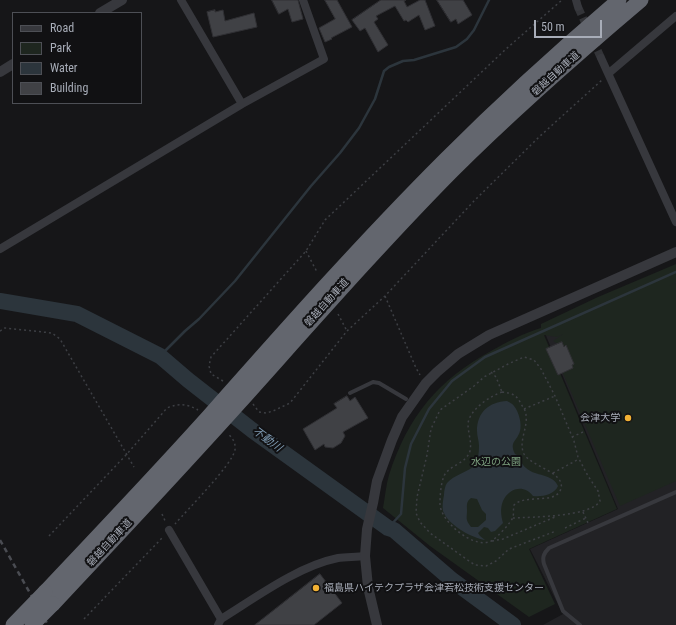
<!DOCTYPE html>
<html>
<head>
<meta charset="utf-8">
<style>
  body { margin:0 }
  #map { position:relative; width:676px; height:625px; overflow:hidden; background:#161618; font-family:"Roboto Condensed",sans-serif }
  canvas { display:block }
  .legend { position:absolute; left:12px; top:12px; width:130px; height:92px; box-sizing:border-box; background:#111113; border:1px solid #4d4f55; margin:0; padding:5px 7px; list-style:none; font-size:12px; color:#a8adb8 }
  .legend li { display:flex; align-items:center; gap:8px; height:20px }
  .legend b { width:20px; border:1px solid #4d4f55 }
  .scale { position:absolute; left:534px; top:20px; width:68px; height:18px; box-sizing:border-box; border:2px solid #a8adb8; border-top:0; padding-left:5px; font-size:12px; line-height:14px; white-space:nowrap; color:#a8adb8; -webkit-text-stroke:3px #111113; paint-order:stroke }
</style>
</head>
<body>
<div id="map">
<canvas width="676" height="625"></canvas>
<ul class="legend">
<li><b style="height:5px;background:#37383d"></b>Road</li>
<li><b style="height:11px;background:#1e261f"></b>Park</li>
<li><b style="height:11px;background:#2c353c"></b>Water</li>
<li><b style="height:11px;background:#404145"></b>Building</li>
</ul>
<div class="scale">50 m</div>
</div>
<script>
const ctx = document.querySelector('canvas').getContext('2d');
ctx.lineJoin = 'round';
function fillPath(path, color) {
  ctx.fillStyle = color;
  ctx.fill(path, 'evenodd');
}
function stroke(path, color, width, dash) {
  ctx.strokeStyle = color;
  ctx.lineWidth = width;
  ctx.lineCap = dash ? 'butt' : 'round';
  ctx.setLineDash(dash || []);
  ctx.stroke(path);
}
function drawText(font, color, halo, rows, align = 'center') {
  ctx.font = font + ' "Roboto Condensed","Noto Sans JP",sans-serif';
  ctx.lineWidth = 4;
  ctx.setLineDash([]);
  ctx.textBaseline = 'middle';
  ctx.strokeStyle = halo;
  ctx.fillStyle = color;
  for (const [text, x, y, turn = 0] of rows) {
    ctx.save();
    ctx.translate(x, y);
    ctx.rotate((+turn || 0) * Math.PI / 180);
    ctx.textAlign = isNaN(turn) ? turn : align;
    if (halo) ctx.strokeText(text, 0, 0);
    ctx.fillText(text, 0, 0);
    ctx.restore();
  }
}
fillPath(new Path2D(`
  M676 268V625H543L563 614 530 549 618 509 542 326Z`), '#222225');
fillPath(new Path2D(`
  M676 264V282L669 286 676 283V481L620 506 553 350 560 345 553 341 563 334 557 337 544 335 617 509 529 549 555 604 529 617 430 546 383 508C385 497 386 485 389 475 408 416 438 380 491 351 507 342 524 333 541 328V324L598 297Z`), '#1e261f');
fillPath(new Path2D(`
  M507 401C509 402 513 404 514 406 519 412 522 424 520 431 517 442 509 441 515 454L517 455C520 459 522 465 526 468 536 477 552 473 558 486 554 495 542 497 533 496 524 484 509 488 503 501 500 508 501 516 503 523L495 531 491 532 488 528 484 527 478 533 480 536 485 540C472 538 448 525 443 511 442 506 443 500 444 495 444 491 445 486 447 483 454 475 467 472 476 465 478 459 479 453 479 446 479 441 477 436 477 431 477 412 489 402 507 401ZM471 498 477 499 482 510 486 514V520L478 527H471C465 519 467 519 467 510 467 505 466 502 471 498Z`), '#2c353c');
stroke(new Path2D(`
  M160 356 185 331 199 319 235 281 311 186 340 153 359 128 375 99 384 71 389 67 403 61 414 60 456 47 467 39 474 30 489 0
  M388 528 401 514 405 468 411 444 429 409 452 381 485 357 676 272`), '#2c353c', 2.5);
stroke(new Path2D(`
  M0 301 77 314 160 356 188 380 252 430 388 528 394 530 452 580 513 625`), '#2c353c', 16);
const building = new Path2D(`
  M272 0H298L303 19 292 22 288 9 279 14Z
  M325 0H337L352 27 331 38 332 39 325 42 319 28 335 19Z
  M381 0H406L404 1 407 7 420 0H425L435 26 425 30 419 15 408 22 406 20 404 21 395 6 376 16 378 19 374 22 388 45 378 52 365 28 360 31 352 20Z
  M437 0H463L472 15 458 24 456 19 451 22Z
  M215 10V12L223 10 225 21 254 13 257 27 213 37 207 12Z
  M562 342 564 347 566 345 574 364 572 365 573 368 558 375 546 349Z
  M347 396 350 401 355 397 368 418 343 432 345 436 341 443 333 448 325 447 324 444 315 450 303 429 337 408 334 404Z
  M320 574 342 603 314 625H255Z`);
fillPath(building, '#404145');
stroke(building, '#303034', 1);
stroke(new Path2D(`
  M578 7 601 58`), '#333438', 8, [8, 4]);
stroke(new Path2D(`
  M306 251 317 272
  M385 296 416 368 420 375
  M338 314 347 331
  M0 331 5 328 52 333 60 339 134 467
  M491 372 496 377 502 392
  M223 381 211 374 209 366 211 357 306 251 325 220 506 49 562 0
  M502 392C512 393 517 395 521 404 523 407 526 411 526 415 528 428 518 442 524 454 531 467 569 473 560 491 553 504 525 494 514 505 513 509 514 513 513 517 511 523 498 536 493 540 476 552 439 521 440 503 440 495 441 483 444 476 449 465 466 464 470 451 472 442 468 433 468 424 469 410 490 396 502 392Z
  M253 404 259 412 266 413 273 411 290 403 347 331 385 296 474 201 539 137 602 80
  M524 409 555 396
  M572 437 583 432
  M553 473 579 459
  M583 512 588 523
  M162 514 166 523
  M513 518C531 517 591 517 600 501L598 491 588 476 578 457 574 441 555 396 541 369 534 360 524 357 508 364 484 377 474 386 440 410 431 429 427 455 417 497 416 513 420 522 430 533 469 561 475 565 486 566 496 561 509 549 556 531
  M175 524C187 510 232 465 235 450 236 444 233 438 228 434
  M565 528 586 518
  M49 536 127 454 167 408C179 403 187 404 198 410
  M492 541 503 539 555 517
  M84 619 163 537`), '#3d3f44', 1.5, [2, 3]);
stroke(new Path2D(`
  M350 393 373 382 379 383 406 399
  M580 625 563 611 544 564C542 557 544 553 549 548L676 492`), '#37383d', 4);
stroke(new Path2D(`
  M181 0 242 104
  M576 0 578 7
  M601 58 676 222
  M609 73 676 16
  M0 249 242 104 324 59 303 0
  M169 530 221 619
  M218 625 221 619C255 598 298 566 338 558 346 557 356 557 365 556`), '#37383d', 8);
stroke(new Path2D(`
  M100 13 122 0
  M0 72 13 64
  M377 625 368 587 365 556 367 529 373 503 377 481 392 440 402 417 426 383 437 372 458 354 489 335 676 252`), '#37383d', 10);
stroke(new Path2D(`
  M45 592C100 534 156 475 209 416 286 329 363 242 445 160 501 104 559 51 619 0
  M53 604C116 537 179 470 240 402 310 324 379 245 452 171 512 111 576 55 641 0`), '#63666e', 15);
stroke(new Path2D(`
  M0 540 48 625`), '#4a4c52', 2.5, [5, 4]);
stroke(new Path2D(`
  M13 625 45 592
  M32 625 53 604`), '#63666e', 15);
for (const [x, y, r, color] of [
  [628,418,4,"#f2b134"],
  [316,588,4,"#f2b134"]
]) {
  const dot = new Path2D();
  dot.arc(x, y, r, 0, 2 * Math.PI);
  ctx.fillStyle = color;
  ctx.fill(dot);
  stroke(dot, '#111113', 1.5);
}
drawText('10px', '#a8adb8', '#111113', [
  ["磐越自動車道",556,74,-42],
  ["磐越自動車道",327,303,-48],
  ["磐越自動車道",110,543,-47]
]);
drawText('10px', '#a8adb8', '#111113', [
  ["会津大学",620,418],
  ["福島県ハイテクプラザ会津若松技術支援センター",324,588,"left"]
], 'right');
drawText('10px', '#7fa381', '#111113', [
  ["水辺の公園",496,462]
]);
drawText('italic 11px', '#7f9bb3', '#111113', [
  ["不動川",267,440,36]
]);
</script>
</body>
</html>
